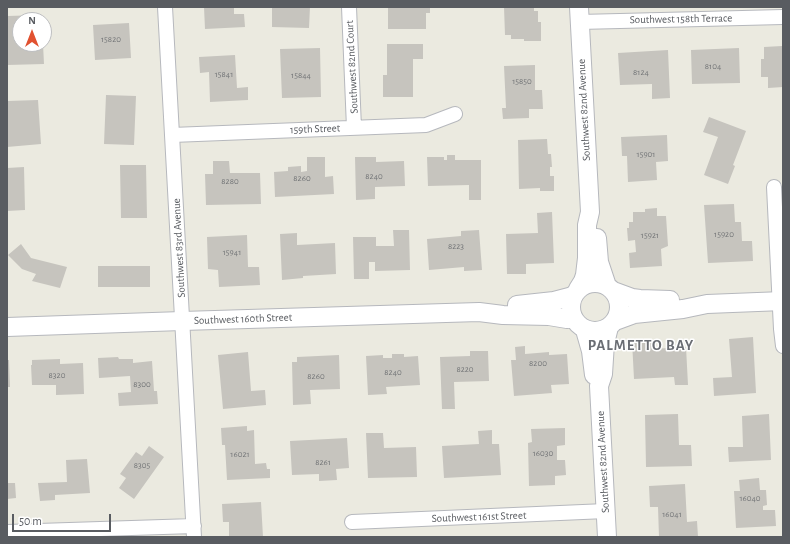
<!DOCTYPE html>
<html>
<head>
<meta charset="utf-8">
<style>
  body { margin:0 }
  #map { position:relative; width:790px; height:544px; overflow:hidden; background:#ebeae0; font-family:"Alegreya Sans",sans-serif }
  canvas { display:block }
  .frame { position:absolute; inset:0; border:8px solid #595c61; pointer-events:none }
  .north { position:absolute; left:12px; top:12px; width:40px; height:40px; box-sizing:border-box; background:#fff; border:1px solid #bdbec0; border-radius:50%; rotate:0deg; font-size:11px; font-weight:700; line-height:16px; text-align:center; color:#595c61 }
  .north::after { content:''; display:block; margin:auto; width:14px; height:18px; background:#e15130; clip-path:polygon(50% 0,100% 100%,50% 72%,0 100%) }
  .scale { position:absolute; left:12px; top:514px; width:99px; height:18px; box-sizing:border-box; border:2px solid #595c61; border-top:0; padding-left:5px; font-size:12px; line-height:14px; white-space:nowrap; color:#595c61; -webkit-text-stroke:3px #fff; paint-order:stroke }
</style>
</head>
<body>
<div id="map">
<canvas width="790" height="544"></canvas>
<div class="frame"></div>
<div class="north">N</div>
<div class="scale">50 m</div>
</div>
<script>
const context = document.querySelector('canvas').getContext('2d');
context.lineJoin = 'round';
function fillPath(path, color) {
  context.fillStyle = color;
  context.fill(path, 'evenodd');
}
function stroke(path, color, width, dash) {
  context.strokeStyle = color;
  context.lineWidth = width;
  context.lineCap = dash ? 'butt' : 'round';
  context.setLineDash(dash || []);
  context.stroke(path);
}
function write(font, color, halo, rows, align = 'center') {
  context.font = font + ' "Alegreya Sans",sans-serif';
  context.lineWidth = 3;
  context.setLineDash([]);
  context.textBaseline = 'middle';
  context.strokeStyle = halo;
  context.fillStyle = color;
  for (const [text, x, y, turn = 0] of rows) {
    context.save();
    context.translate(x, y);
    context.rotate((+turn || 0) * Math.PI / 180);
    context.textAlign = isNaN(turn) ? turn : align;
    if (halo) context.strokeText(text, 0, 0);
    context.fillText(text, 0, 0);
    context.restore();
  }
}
fillPath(new Path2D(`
  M204,7H234V14H244L245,27L205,29Z
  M272,7H310L309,28L272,27Z
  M388,7H430V13H426V29H388Z
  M504,7H534V11H538V22H541V41H524V39H511V35H505Z
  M42,15V20H20V44H43L44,64L7,65V16Z
  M129,23L131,58L95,60L93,25Z
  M387,44H423V59H413V97H383V75H387Z
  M782,46V56H783V87L768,88V77H761V59H764V47Z
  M320,48L321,97L282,98L280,49Z
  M739,48L740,83L692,84L691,50Z
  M668,50L670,98L652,99V84L620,85L618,53Z
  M235,55L237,88L248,87V100L210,102L209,72L200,73L199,57Z
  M535,65V90H542L543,109H529V118L503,119L502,108H506L504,66Z
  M106,95L136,96L134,145L104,144Z
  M38,100L41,144L7,147V101Z
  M709,117L746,131L733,165L735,166L728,184L704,175L718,137L703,132Z
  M667,135L668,161L656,162L657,180L628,182L627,156H622L621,137Z
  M547,139L548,154H551L552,167H550V176H554V191H540V188L519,189L518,140Z
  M447,155H455V160H481V200H469V185L428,186L427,157H444V160H447Z
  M307,157H325V177L333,176L334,194L275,197L274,172L288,171V167L301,166V172L307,171Z
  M355,157H376V162L404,161L405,186L375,187V199L356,200Z
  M213,161H229L230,173H260L261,204L206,205L205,174H213Z
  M120,165H146L147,218H121Z
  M24,167L25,210L7,211V168Z
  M734,204L735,222H741L742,241H752L753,261L708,263L704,205Z
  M657,208V216H666L668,246L661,249L662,266L630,268L629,253L636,252L635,240L628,241L627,228H629V222H633V212H645V209Z
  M552,212L554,263L526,264V274H507L506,234L538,233L537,213Z
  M393,230H409L410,270L375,271V262H369V279H354L353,237H376V246H394Z
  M479,230L482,270L464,271V267L429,270L427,239L461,236V231Z
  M297,233V245L335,243L336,274L303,276V278L282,280L280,234Z
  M247,235L248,267H259L260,285L219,287L218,270L208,269L207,237Z
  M21,244L31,258L67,267L60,288L32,281L36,274L22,269L8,255Z
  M98,266H150V287H98Z
  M753,337L756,393L714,396L713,378L732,377L729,339Z
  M651,340L652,349L686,347L688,385H675L674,377L634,379L632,341Z
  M525,346V354L549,352V355L567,354L569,384L551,385L552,393L514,396L511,360H516L515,347Z
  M470,351H488L489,381L454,382L455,409H442L440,357L470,356Z
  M248,352L251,391L265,390L266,405L223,409L218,355Z
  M392,354H404V357L418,356L420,385L386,387L387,394L368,395L366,356L383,355V358H392Z
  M339,355L340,389L310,390L311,404L293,405L292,362H297V357Z
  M118,357L119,359H133V363L152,361L154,391H157L158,404L119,406L118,393L131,392L130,376L99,378L98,358Z
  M60,359V364L83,363L84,394L56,395V385H32L31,365H32V360Z
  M7,360H9L10,387H7Z
  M678,414L679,445H691L692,466L646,467L645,415Z
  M769,414L771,460L729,462L728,447H743L742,416Z
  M247,426V431L254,430L255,464L266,463L267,469H270V478L227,480L225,445H222L221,428Z
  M565,428V445L557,446V460H565L566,475L555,476V485L529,486L528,443L532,442L531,429Z
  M492,430V444H499L501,475L444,478L442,446L479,444L478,431Z
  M366,433H383L384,448L416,447L417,477L368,478Z
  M347,438L349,468L336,469L337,480L319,481V474L292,475L290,441Z
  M149,446L164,457L134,499L119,488L126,478L120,474L136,452L142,456Z
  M87,459L90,493L55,495V500L40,501L38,483L67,482L66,460Z
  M759,478L760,490H766L767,505L763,506V510H775L776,526L736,528L734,491H740L739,480Z
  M7,483H15L16,498L7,499Z
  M685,484L687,522L697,521L698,537H659L658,507H650L649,486Z
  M261,502L263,537H229V522H223L222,504Z`), '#c6c4be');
const minor = new Path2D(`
  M165,7L194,537
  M349,7L354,128
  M579,22L783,17
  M172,135L426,125L455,114
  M774,187L781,329L783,346
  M352,522L606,511
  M7,532L194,526`);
const tertiary = new Path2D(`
  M597,238L599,262L607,286
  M571 307a24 24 0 1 1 48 0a24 24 0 1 1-48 0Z
  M578,289L583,281L585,275L587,258V225L590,212L579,7
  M613,291L632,298L640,299L670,300
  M517,305L554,301L573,296
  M615,321L634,314L683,309L707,304L783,301
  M7,327L182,321L479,312L503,315L549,316L567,319L573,318
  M585,330L591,351L594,375
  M607,537L599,386L603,374L605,343L609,327`);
stroke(minor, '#b6b8bd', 16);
stroke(tertiary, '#b6b8bd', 20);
stroke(minor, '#fff', 14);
stroke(tertiary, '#fff', 18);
write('9px', '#747678', null, [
  ["15820",111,39],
  ["8104",713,66],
  ["8124",641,72],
  ["15841",224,74],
  ["15844",301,75],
  ["15850",522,81],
  ["15901",646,154],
  ["8240",374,176],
  ["8260",302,178],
  ["8280",230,181],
  ["15920",724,234],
  ["15921",650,235],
  ["8223",456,246],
  ["15941",232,252],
  ["8200",538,363],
  ["8220",465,369],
  ["8240",393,372],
  ["8320",57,375],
  ["8260",316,376],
  ["8300",142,384],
  ["16030",543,453],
  ["16021",240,454],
  ["8261",323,462],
  ["8305",142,465],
  ["16040",750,498],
  ["16041",672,514]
]);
write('11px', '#595c61', '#fff', [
  ["Southwest 158th Terrace",681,19,-1],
  ["Southwest 82nd Court",352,67,-93],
  ["Southwest 82nd Avenue",584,110,-93],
  ["159th Street",315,129,-2],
  ["Southwest 83rd Avenue",179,248,-93],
  ["Southwest 160th Street",243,319,-2],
  ["Southwest 82nd Avenue",603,462,-93],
  ["Southwest 161st Street",479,517,-2]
]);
context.letterSpacing = '1px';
write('bold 15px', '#6a6d73', '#fff', [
  ["PALMETTO BAY",641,345]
]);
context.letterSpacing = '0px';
</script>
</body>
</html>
